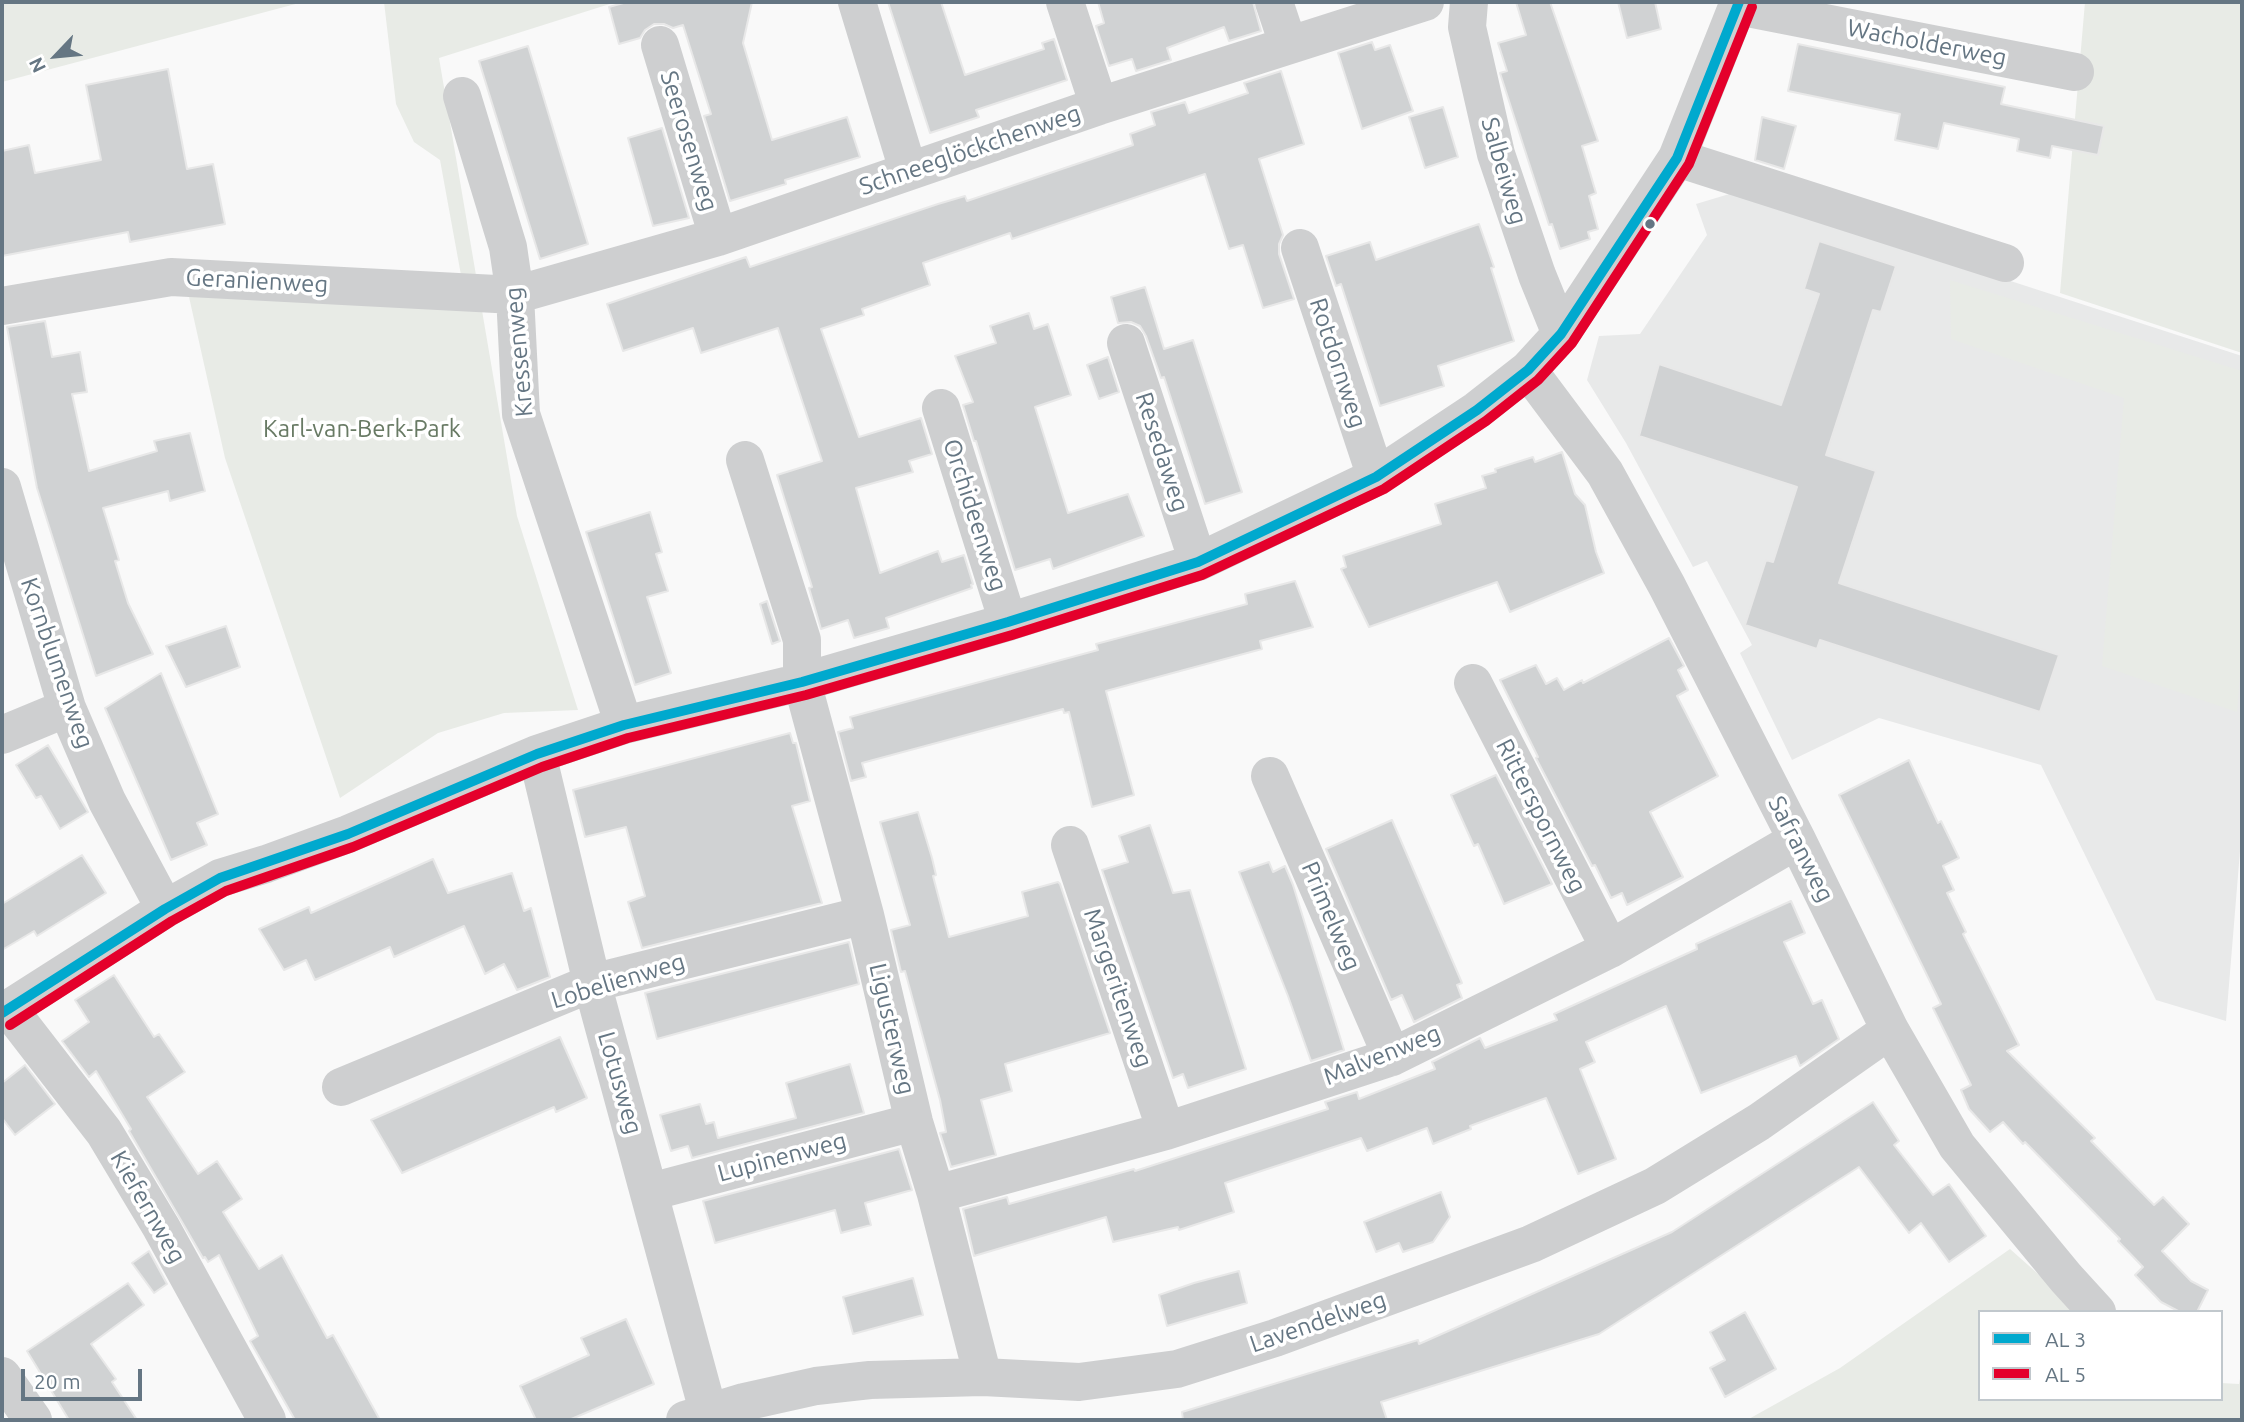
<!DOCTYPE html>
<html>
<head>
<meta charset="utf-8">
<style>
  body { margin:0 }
  #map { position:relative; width:2244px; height:1422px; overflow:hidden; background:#f9f9f9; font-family:Ubuntu,sans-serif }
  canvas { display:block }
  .frame { position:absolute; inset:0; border:4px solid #657683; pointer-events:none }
  .legend { position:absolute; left:1978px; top:1310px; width:245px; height:91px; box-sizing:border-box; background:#fff; border:2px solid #c1c8cd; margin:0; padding:9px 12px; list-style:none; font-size:21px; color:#657683 }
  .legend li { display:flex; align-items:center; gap:14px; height:35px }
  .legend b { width:35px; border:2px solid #c1c8cd }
  .north { position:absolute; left:21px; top:21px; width:70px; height:70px; -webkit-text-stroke:5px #fff; paint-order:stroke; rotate:244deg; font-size:19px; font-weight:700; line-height:28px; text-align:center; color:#657683 }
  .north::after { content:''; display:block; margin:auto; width:24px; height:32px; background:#657683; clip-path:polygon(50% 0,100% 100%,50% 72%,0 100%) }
  .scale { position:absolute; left:21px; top:1369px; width:121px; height:32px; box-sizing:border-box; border:4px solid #657683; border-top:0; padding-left:9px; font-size:21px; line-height:24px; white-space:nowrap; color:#657683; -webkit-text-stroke:5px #fff; paint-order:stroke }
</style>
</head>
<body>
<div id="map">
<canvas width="2244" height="1422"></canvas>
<div class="frame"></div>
<ul class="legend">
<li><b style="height:9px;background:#00a9ce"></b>AL 3</li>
<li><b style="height:9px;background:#e4002b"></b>AL 5</li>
</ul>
<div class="north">N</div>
<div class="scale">20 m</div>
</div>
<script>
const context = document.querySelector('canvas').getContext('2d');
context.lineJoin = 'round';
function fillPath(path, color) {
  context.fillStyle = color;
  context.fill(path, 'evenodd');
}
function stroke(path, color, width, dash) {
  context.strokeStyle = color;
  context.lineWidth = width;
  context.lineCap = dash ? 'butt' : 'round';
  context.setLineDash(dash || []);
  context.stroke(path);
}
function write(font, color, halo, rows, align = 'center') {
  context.font = font + ' Ubuntu,sans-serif';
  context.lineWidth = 7;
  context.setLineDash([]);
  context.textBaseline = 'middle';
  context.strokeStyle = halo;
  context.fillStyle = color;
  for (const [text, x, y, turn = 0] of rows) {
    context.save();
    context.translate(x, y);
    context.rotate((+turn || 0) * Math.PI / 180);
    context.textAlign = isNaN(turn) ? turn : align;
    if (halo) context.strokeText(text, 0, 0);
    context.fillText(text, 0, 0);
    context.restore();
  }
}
fillPath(new Path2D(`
  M1736,192L2242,356V827L2226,1021L2156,1000L2041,765L1879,718L1792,760L1740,653L1752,645L1707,561L1693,567L1626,443L1587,380L1599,336L1640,334L1707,235L1696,204Z`), '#e8e9e9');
fillPath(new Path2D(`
  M2,2H303L2,82Z
  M384,2H616L439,58L517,516L578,710L504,713L438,733L340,798L225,458L185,279L465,297L440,160L414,142L396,104Z
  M2085,2H2242V353L2060,293Z
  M1950,280L2242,371V647L2237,712L2102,666L2124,398L1951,339Z
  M2010,1249L2081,1312H1980V1399H2221V1383L2239,1384L2242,1368V1420H1747L1840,1368Z`), '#e8ebe6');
const building = new Path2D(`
  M627,2H752L743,43L772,140L847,117L860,157L785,180L786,184L730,201L704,116L711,114L683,25L673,28L664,24H654L645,30L640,38L619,44L609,7Z
  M888,2H941L965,75L1044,49L1042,43L1054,39L1067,80L976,110L979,117L930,133Z
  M1098,2H1253L1261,31L1229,41L1224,27L1167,48L1171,60L1136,71L1132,59L1109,66L1096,26L1104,23Z
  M1516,2H1550L1598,141L1582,146L1596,193L1589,196L1598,229L1588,232L1590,239L1560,249L1552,224L1549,225L1500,73L1507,71L1498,43L1526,35Z
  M1618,2H1655L1661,29L1627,38Z
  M1372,42L1375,50L1390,45L1413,111L1362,129L1338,53Z
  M1798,44L2005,87L2001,104L2104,126L2098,155L2052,146L2050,158L2017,151L2019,139L1944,123L1938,149L1895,140L1900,114L1788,91Z
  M528,46L588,244L540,259L479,61Z
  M168,69L187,169L213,164L225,224L130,242L128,232L2,256V151L29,145L35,173L101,160L86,85Z
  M1281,71L1304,144L1259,159L1283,235L1279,244V254L1294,299L1263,308L1243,245L1229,249L1205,174L1012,239L1010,233L923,263L930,285L862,309L864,315L821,329L859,437L921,418L932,454L909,461L913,472L856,488L880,573L938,551L942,562L964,555L973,584L971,585L972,588L886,618L889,628L854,638L848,620L821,629L809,588L812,587L777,475L822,461L778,328L701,353L693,328L623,351L607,304L746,257L750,267L938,204L965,196L967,201L1133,145L1130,134L1155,125L1151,112L1185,102L1189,113L1248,93L1244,83Z
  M1443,107L1458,157L1425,168L1409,117Z
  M1762,117L1796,126L1784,169L1755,160Z
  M662,128L689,218L653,226L628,138Z
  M1479,224L1494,267L1491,268L1514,341L1438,366L1444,386L1380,406L1341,284L1336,286L1326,256L1370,242L1376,260Z
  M1819,241L1896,266L1881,312L1873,310L1826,455L1876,471L1839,583L2059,655L2040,712L1820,640L1817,649L1745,625L1766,560L1773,562L1797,487L1639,436L1659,364L1781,405L1819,294L1804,289Z
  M1145,287L1164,349L1193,340L1242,492L1205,504L1164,377L1161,378L1146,336L1140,326L1131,322L1118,323L1111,297Z
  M1029,313L1034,329L1048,324L1071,395L1035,407L1068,513L1128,494L1144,536L1053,569L1050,559L1015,570L976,441H974L963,405L973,402L955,356L996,343L990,326Z
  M45,321L52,357L80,352L87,392L72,394L89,471L157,451L154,441L190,433L205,491L170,501L168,491L103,508L119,560L115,561L128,603L153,654L96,676L37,488L7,327Z
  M1108,357L1119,392L1099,399L1087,365Z
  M1562,452L1575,494L1585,505L1596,552L1604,573L1510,612L1497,582L1369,627L1341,569L1346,567L1343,556L1441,524L1435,504L1486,488L1482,476L1496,472L1495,469L1533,457L1535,462Z
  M650,512L662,552L656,554L668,591L647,597L671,673L635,685L586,532Z
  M1295,581L1313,627L1260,641L1262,649L1106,691L1134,795L1092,807L1069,712L1064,713L1063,709L862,763L866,777L851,781L838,732L853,728L850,717L1098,650L1096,644L1247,604L1245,594Z
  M767,601L780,641L772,644L760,604Z
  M226,626L240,667L186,687L166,646Z
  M1669,638L1684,666L1678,670L1688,690L1677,696L1718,776L1650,812L1683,877L1627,905L1622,893L1611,898L1595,865L1592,866L1536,758L1538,757L1500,680L1536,665L1546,684L1557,678L1564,690L1582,680L1583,683Z
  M161,673L218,814L197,823L207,845L171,860L105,708Z
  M790,733L793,743H796L810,801L792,806L822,903L642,948L628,902L645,896L626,827L585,837L573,790Z
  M48,745L88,812L60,829L41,796L36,798L16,765Z
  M1909,760L1938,823L1941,821L1959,858L1943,866L1954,890L1947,893L1966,932L1963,934L2019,1045L2007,1051L2095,1138L2091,1141L2154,1205L2163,1197L2189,1224L2162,1251L2191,1281L2208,1290L2197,1312H2180L2161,1302L2135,1275L2143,1267L2118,1241L2120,1239L2025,1142L2023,1144L2003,1122L1990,1132L1969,1109L1961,1090L1971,1085L1933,1008L1941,1004L1839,795Z
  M1496,775L1552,884L1504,904L1478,844L1474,846L1451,795Z
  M918,812L932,858L936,875L933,876L949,937L1028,916L1022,892L1058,882L1060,884L1110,1033L1005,1064L1012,1091L981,1100L996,1155L951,1167L940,1133L946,1132L940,1100L905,971L901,972L891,930L910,925L880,822Z
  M1392,820L1462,983L1457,985L1462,998L1414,1022L1402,995L1391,1000L1326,849Z
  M1150,825L1173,893L1190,890L1246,1069L1188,1088L1183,1074L1173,1078L1102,870L1128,862L1119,836Z
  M82,855L106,893L37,936L34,931L2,950V904Z
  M433,859L448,893L512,873L524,911L531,908L550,977L517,990L504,964L485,974L464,926L394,957L390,947L315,980L306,960L284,970L259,929L309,907L311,913Z
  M1269,862L1273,872L1285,866L1293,885L1344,1050L1311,1061L1288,996L1239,872Z
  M1791,901L1805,933L1784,942L1813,1004L1822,1000L1839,1039L1800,1066L1796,1056L1701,1093L1666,1006L1586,1042L1595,1062L1580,1069L1616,1159L1578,1174L1546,1098L1470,1126L1471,1129L1433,1144L1427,1128L1367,1151L1361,1138L1225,1183L1234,1212L1179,1230L1178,1227L1113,1242L1106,1217L974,1256L963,1209L1007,1197L1009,1204L1134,1169L1135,1171L1328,1109L1325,1102L1357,1092L1359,1099L1435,1069L1432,1062L1480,1038L1485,1048L1557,1020L1554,1014L1697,949L1696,944Z
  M849,942L859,984L657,1039L645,993Z
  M114,975L154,1037L159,1034L185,1072L147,1097L198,1174L217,1161L242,1199L223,1212L259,1269L282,1255L327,1338L333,1335L380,1420H295L250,1341L258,1336L219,1255L208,1262L205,1257L203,1258L129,1131L131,1129L96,1071L89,1077L62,1041L89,1022L75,1000Z
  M560,1037L587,1098L556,1112L554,1107L402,1173L371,1120Z
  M850,1064L864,1113L692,1158L688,1146L671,1151L660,1115L700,1104L706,1124L714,1122L718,1138L796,1118L786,1083Z
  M25,1065L55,1104L15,1135L2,1118V1083Z
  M1873,1102L1899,1141L1894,1145L1933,1195L1949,1184L1986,1236L1949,1262L1921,1223L1909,1233L1859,1167L1599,1334L1381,1402L1387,1420H1183L1182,1412L1418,1340L1419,1344L1672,1232Z
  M899,1149L912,1190L865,1203L871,1225L841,1233L835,1210L715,1243L703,1201Z
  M1441,1192L1450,1217L1433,1242L1403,1252L1399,1243L1376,1252L1364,1222Z
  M149,1251L167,1284L154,1293L132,1263Z
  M1239,1271L1247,1303L1167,1326L1159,1295L1194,1283Z
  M913,1278L923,1315L853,1334L843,1297Z
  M128,1283L144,1305L91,1344L116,1379L112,1382L137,1420H69L27,1351Z
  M1745,1312L1776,1369L1725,1397L1710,1368L1725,1360L1710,1332Z
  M626,1319L654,1384L569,1420H536L520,1386L589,1355L581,1338Z`);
fillPath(building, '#d0d2d3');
stroke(building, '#e8e8e8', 2);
stroke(new Path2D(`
  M857,2L908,170
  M1065,2L1099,106
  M1274,2L1288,44
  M1469,2L1467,27L1496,154L1537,275L1561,334
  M1738,6L2075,72
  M660,45L718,237
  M462,96L508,247L515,295L521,414L624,725
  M1677,158L2005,263
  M1300,248L1376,477
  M2,306L171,277L515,295L718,237L1099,106L1425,2
  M1126,343L1198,562
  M1528,370L1605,473L1667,586L1797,840L1890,1030L1957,1146L2066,1278L2097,1312
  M941,408L1008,622
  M745,460L802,640V682L865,915L914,1122L936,1194L983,1377
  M2,487L67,708L107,801L165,909
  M1473,683L1610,949
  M2,735L67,708
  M537,754L592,983L708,1411
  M1270,776L1392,1057
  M1070,845L1166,1131
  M8,1008L104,1132L161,1227L267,1420
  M2,1013L165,909L220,878L266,864L348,834L537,754L624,725L802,682L1008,622L1198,562L1376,477L1477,410L1528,370L1561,334L1677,158L1739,2
  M341,1087L592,983L865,915
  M650,1192L914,1122
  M936,1194L1166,1131L1392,1057L1610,949L1797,840
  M2,1376L33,1420
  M685,1420L744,1402L816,1386L870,1380L983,1377L1079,1382L1177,1369L1275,1338L1531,1244L1655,1186L1759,1122L1890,1030`), '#cecfd0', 38);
stroke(new Path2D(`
  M2,1013L165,909L220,878L348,834L537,754L624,725L802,682L1008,622L1198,562L1376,477L1477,410L1528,370L1561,334L1677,158L1739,2`), '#00a9ce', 10);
stroke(new Path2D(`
  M10,1025L172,921L226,891L353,847L542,767L628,738L806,695L1012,635L1202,575L1384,489L1486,421L1538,380L1572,343L1689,164L1752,7`), '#e4002b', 10);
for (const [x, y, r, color] of [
  [1650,224,6,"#657683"]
]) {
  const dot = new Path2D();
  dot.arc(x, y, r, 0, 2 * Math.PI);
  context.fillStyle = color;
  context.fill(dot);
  stroke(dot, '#fff', 2.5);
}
write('24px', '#657683', '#fff', [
  ["Wacholderweg",1927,43,11],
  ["Seerosenweg",689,141,73],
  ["Schneeglöckchenweg",970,150,-19],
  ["Salbeiweg",1504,171,74],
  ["Geranienweg",257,281,3],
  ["Kressenweg",519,352,-95],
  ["Rotdornweg",1338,363,72],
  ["Resedaweg",1162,452,72],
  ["Orchideenweg",975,515,72],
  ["Kornblumenweg",57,663,71],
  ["Ritterspornweg",1541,816,63],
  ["Safranweg",1801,849,63],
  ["Primelweg",1331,916,67],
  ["Lobelienweg",618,981,-17],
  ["Margeritenweg",1118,988,71],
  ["Ligusterweg",892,1029,77],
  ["Malvenweg",1382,1055,-22],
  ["Lotusweg",620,1083,74],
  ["Lupinenweg",782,1157,-15],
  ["Kiefernweg",148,1207,60],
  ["Lavendelweg",1318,1322,-19]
]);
write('24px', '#687a64', '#fff', [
  ["Karl-van-Berk-Park",362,429]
]);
</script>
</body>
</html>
